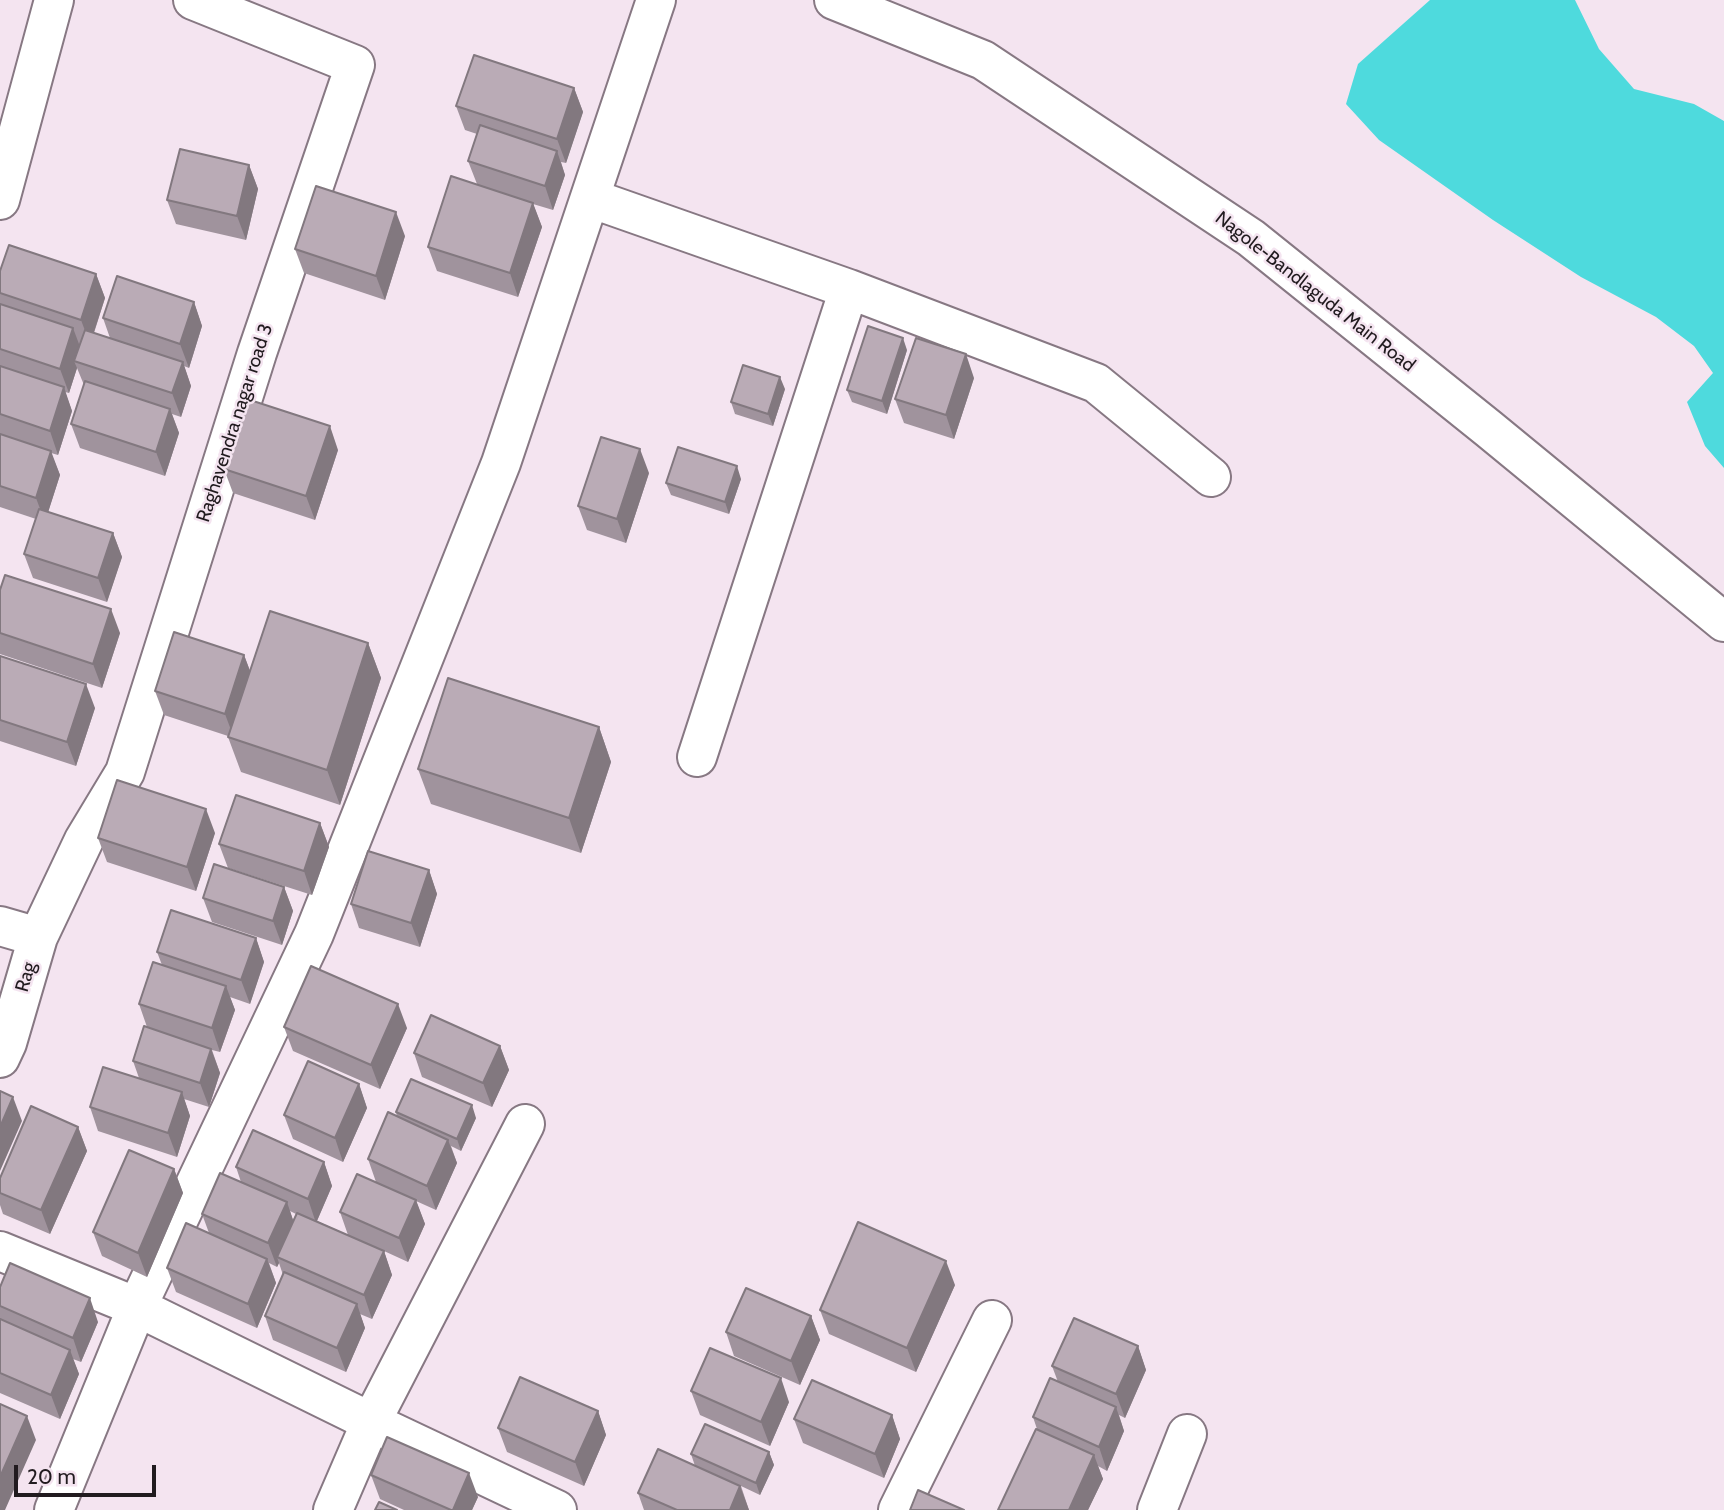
<!DOCTYPE html>
<html>
<head>
<meta charset="utf-8">
<style>
  body { margin:0 }
  #map { position:relative; width:1724px; height:1510px; overflow:hidden; background:#f4e4f0; font-family:Cabin,sans-serif }
  canvas { display:block }
  .scale { position:absolute; left:14px; top:1465px; width:142px; height:32px; box-sizing:border-box; border:4px solid #211b1f; border-top:0; padding-left:9px; font-size:21px; line-height:24px; white-space:nowrap; color:#211b1f; -webkit-text-stroke:5px #f4e4f0; paint-order:stroke }
</style>
</head>
<body>
<div id="map">
<canvas width="1724" height="1510"></canvas>
<div class="scale">20 m</div>
</div>
<script>
const context = document.querySelector('canvas').getContext('2d');
context.lineJoin = 'round';
function fillPath(path, color) {
  context.fillStyle = color;
  context.fill(path, 'evenodd');
}
function stroke(path, color, width, dash) {
  context.strokeStyle = color;
  context.lineWidth = width;
  context.lineCap = dash ? 'butt' : 'round';
  context.setLineDash(dash || []);
  context.stroke(path);
}
function write(font, color, halo, rows, align = 'center') {
  context.font = font + ' Cabin,sans-serif';
  context.lineWidth = 5;
  context.setLineDash([]);
  context.textBaseline = 'middle';
  context.strokeStyle = halo;
  context.fillStyle = color;
  for (const [text, x, y, turn = 0] of rows) {
    context.save();
    context.translate(x, y);
    context.rotate((+turn || 0) * Math.PI / 180);
    context.textAlign = isNaN(turn) ? turn : align;
    if (halo) context.strokeText(text, 0, 0);
    context.fillText(text, 0, 0);
    context.restore();
  }
}
fillPath(new Path2D(`
  M1430,0H1575L1599,49L1634,89L1694,104L1724,121V468L1705,446L1687,402L1713,373L1694,346L1656,317L1581,277L1493,220L1379,140L1346,104L1358,64Z`), '#4edadd');
const street = new Path2D(`
  M590,198L849,289L1096,383L1211,477
  M0,200L54,0
  M697,757L849,289
  M0,926L38,937
  M0,1058L7,1043L38,937L84,840L125,772L257,353L355,65L193,0
  M0,1251L137,1307L371,1422L557,1510
  M54,1510L137,1307L314,934L501,463L656,0
  M333,1510L371,1422L525,1124
  M898,1510L992,1320
  M1157,1510L1187,1434`);
const secondary = new Path2D(`
  M834,0L983,60L1251,238L1489,429L1724,622`);
stroke(street, '#877883', 42);
stroke(secondary, '#877883', 42);
stroke(street, '#fff', 38);
stroke(secondary, '#fff', 38);
fillPath(new Path2D(`
  M574,88L583,112L566,163L561,162L565,175L553,210L533,204L542,227L518,297L437,271L428,247L477,184L468,161L477,134L465,130L456,106Z
  M249,165L258,189L246,240L176,224L167,200Z
  M405,236L385,300L304,273L295,249Z
  M0,271L96,274L105,298L94,333L110,338L103,318L194,302L202,326L189,368L184,366L191,386L181,417L172,414L179,433L165,476L80,448L71,424L84,385L77,368L69,393L65,392L72,411L58,455L51,453L60,475L48,512L113,533L122,557L107,602L33,578L24,554L36,519L0,507Z
  M907,350L887,414L852,402L847,390Z
  M974,378L954,439L904,423L895,399Z
  M785,389L773,426L735,414L731,402Z
  M338,450L315,520L233,493L224,469Z
  M649,473L626,543L587,530L578,506Z
  M741,479L729,514L671,495L666,483Z
  M0,590L120,633L102,688L0,654Z
  M368,643L381,678L340,805L241,772L228,737V736L164,715L155,691L244,655L250,671Z
  M0,656L95,708L76,766L0,741Z
  M599,727L611,762L581,853L431,804L418,769Z
  M320,823L329,847L312,895L228,868L219,844Z
  M215,833L196,891L107,862L98,838Z
  M429,870L437,894L420,947L359,928L351,904Z
  M284,887L293,911L282,945L212,922L203,898Z
  M256,938L264,962L250,1004L230,997L235,1010L220,1052L212,1050L220,1073L209,1107L184,1099L190,1116L177,1157L98,1131L90,1107L139,1078L133,1061L147,1027L139,1004L162,965L157,952Z
  M284,1027L407,1028L380,1089L293,1051Z
  M500,1046L509,1070L492,1107L422,1077L414,1053Z
  M359,1084L367,1108L343,1162L293,1139L284,1115Z
  M396,1112L476,1118L461,1151L451,1146L457,1163L436,1210L416,1201L425,1224L408,1262L384,1251L392,1275L372,1319L360,1314L365,1328L346,1372L273,1340L265,1316L283,1275L279,1263L277,1267L269,1263L276,1283L257,1328L176,1292L167,1268L209,1233L202,1214L241,1182L236,1167L324,1162L332,1186L317,1221L348,1235L340,1212L376,1182L368,1159L397,1117ZM290,1211L296,1214L293,1220Z
  M78,1127L87,1151L50,1234L3,1214L0,1205V1178Z
  M174,1169L183,1193L147,1277L102,1256L93,1232Z
  M955,1285L916,1372L829,1334L820,1310Z
  M0,1287L98,1322L81,1362L73,1359L79,1374L60,1419L0,1393Z
  M811,1316L820,1340L800,1385L734,1356L726,1332Z
  M1138,1346L1146,1370L1125,1418L1119,1415L1124,1431L1107,1471L1098,1466L1103,1479L1088,1510H998L1037,1429L1033,1417L1058,1382L1052,1366Z
  M691,1391L789,1402L770,1446L700,1415Z
  M598,1411L606,1435L584,1486L507,1452L498,1428Z
  M892,1415L900,1439L884,1478L803,1443L794,1419Z
  M769,1452L774,1465L760,1495L741,1486L749,1510H644L638,1493L695,1466L691,1454Z
  M371,1475L478,1497L472,1510H404L380,1499Z`), '#a0939d');
fillPath(new Path2D(`
  M574,88L583,112L566,163L557,139Z
  M557,151L565,175L553,210L545,186Z
  M249,165L258,189L246,240L237,216Z
  M533,203L542,227L518,297L510,273Z
  M396,212L405,236L385,300L376,276Z
  M96,274L105,298L90,344L81,320Z
  M194,302L202,326L189,368L180,344Z
  M73,328L82,352L74,361L77,368L69,393L60,369Z
  M903,338L907,350L887,414L882,401Z
  M966,354L974,378L954,439L946,415Z
  M183,362L191,386L181,417L172,393Z
  M780,377L785,389L773,426L768,414Z
  M64,387L72,411L58,455L50,431Z
  M170,409L179,433L165,476L156,452Z
  M330,426L338,450L315,520L306,496Z
  M640,449L649,473L626,543L617,519Z
  M51,451L60,475L45,522L36,498Z
  M737,466L741,479L729,514L725,502Z
  M113,533L122,557L107,602L98,578Z
  M111,609L120,633L102,688L93,664Z
  M368,643L381,678L340,805L327,770Z
  M244,655L253,679L234,738L225,714Z
  M86,684L95,708L76,766L67,742Z
  M599,727L611,762L581,853L569,818Z
  M206,809L215,833L196,891L187,867Z
  M320,823L329,847L312,895L304,871Z
  M429,870L437,894L420,947L411,923Z
  M284,887L293,911L282,945L273,921Z
  M256,938L264,962L250,1004L241,980Z
  M226,986L235,1010L220,1052L212,1028Z
  M398,1004L407,1028L380,1089L371,1065Z
  M500,1046L509,1070L492,1107L483,1083Z
  M211,1049L220,1073L209,1107L200,1083Z
  M359,1084L367,1108L343,1162L335,1138Z
  M182,1092L190,1116L177,1157L168,1133Z
  M13,1097L22,1121L0,1171V1127Z
  M472,1105L476,1118L461,1151L457,1139Z
  M78,1127L87,1151L50,1234L41,1210Z
  M448,1140L457,1163L436,1210L427,1186Z
  M324,1162L332,1186L316,1223L308,1199Z
  M174,1169L183,1193L147,1277L138,1253Z
  M416,1200L425,1224L408,1262L399,1238Z
  M287,1202L295,1226L277,1257L279,1263L277,1267L268,1243Z
  M384,1251L392,1275L372,1319L364,1295Z
  M267,1259L276,1283L257,1328L248,1304Z
  M946,1261L955,1285L916,1372L907,1348Z
  M90,1298L98,1322L81,1362L73,1338Z
  M357,1304L365,1328L346,1372L337,1348Z
  M811,1316L820,1340L800,1385L791,1361Z
  M1138,1346L1146,1370L1125,1418L1116,1394Z
  M70,1350L79,1374L60,1419L51,1395Z
  M781,1378L789,1402L770,1446L761,1422Z
  M1116,1407L1124,1431L1107,1471L1099,1447Z
  M598,1411L606,1435L584,1486L575,1462Z
  M892,1415L900,1439L884,1478L875,1454Z
  M27,1416L36,1440L5,1510H0V1477Z
  M769,1452L774,1465L760,1495L756,1483Z
  M1094,1455L1103,1479L1088,1510H1069Z
  M469,1473L478,1497L472,1510H453Z
  M740,1486L749,1510H730Z`), '#82787f');
const building = new Path2D(`
  M474,55L574,88L557,139L456,106Z
  M480,125L557,151L545,186L468,161Z
  M180,149L249,165L237,216L167,200Z
  M451,176L533,203L510,273L428,247Z
  M316,186L396,212L376,276L295,249Z
  M9,245L96,274L81,320L0,293V271Z
  M117,276L194,302L180,344L103,318Z
  M0,304L73,328L60,369L0,349Z
  M868,326L903,338L882,401L847,390Z
  M85,330L183,362L172,393L74,361Z
  M916,338L966,354L946,415L895,399Z
  M743,365L780,377L768,414L731,402Z
  M0,366L64,387L50,431L0,414Z
  M85,381L170,409L156,452L71,424Z
  M247,399L330,426L306,496L224,469Z
  M0,434L51,451L36,498L0,486Z
  M601,437L640,449L617,519L578,506Z
  M678,447L737,466L725,502L666,483Z
  M39,509L113,533L98,578L24,554Z
  M5,575L111,609L93,664L0,633V590Z
  M270,611L368,643L327,770L228,737Z
  M174,632L244,655L225,714L155,691Z
  M0,656L86,684L67,742L0,720Z
  M448,678L599,727L569,818L418,769Z
  M117,780L206,809L187,867L98,838Z
  M236,795L320,823L304,871L219,844Z
  M368,851L429,870L411,923L351,904Z
  M214,864L284,887L273,921L203,898Z
  M171,910L256,938L241,980L157,952Z
  M153,962L226,986L212,1028L139,1004Z
  M311,966L398,1004L371,1065L284,1027Z
  M431,1015L500,1046L483,1083L414,1053Z
  M144,1026L211,1049L200,1083L133,1061Z
  M308,1061L359,1084L335,1138L284,1115Z
  M103,1067L182,1092L168,1133L90,1107Z
  M411,1079L472,1105L457,1139L396,1112Z
  M0,1091L13,1097L0,1127Z
  M31,1106L78,1127L41,1210L0,1193V1178Z
  M388,1112L448,1140L427,1186L368,1159Z
  M253,1130L324,1162L308,1199L236,1167Z
  M129,1150L174,1169L138,1253L93,1232Z
  M220,1173L287,1202L268,1243L202,1214Z
  M357,1174L416,1200L399,1238L340,1212Z
  M297,1213L384,1251L364,1295L277,1257Z
  M858,1222L946,1261L907,1348L820,1310Z
  M186,1223L267,1259L248,1304L167,1268Z
  M10,1263L90,1298L73,1338L0,1306V1287Z
  M284,1272L357,1304L337,1348L265,1316Z
  M746,1288L811,1316L791,1361L726,1332Z
  M1074,1318L1138,1346L1116,1394L1052,1366Z
  M0,1319L70,1350L51,1395L0,1373Z
  M710,1348L781,1378L761,1422L691,1391Z
  M520,1377L598,1411L575,1462L498,1428Z
  M1050,1378L1116,1407L1099,1447L1033,1417Z
  M812,1380L892,1415L875,1454L794,1419Z
  M0,1404L27,1416L0,1477Z
  M705,1424L769,1452L756,1483L691,1454Z
  M1036,1429L1094,1455L1069,1510H998Z
  M387,1437L469,1473L453,1510H451L371,1475Z
  M658,1449L740,1486L730,1510H677L638,1493Z
  M918,1490L964,1510H910Z
  M379,1502L397,1510H375Z`);
fillPath(building, '#baabb6');
stroke(building, '#82787f', 2);
write('19px', '#211b1f', '#f4e4f0', [
  ["Nagole-Bandlaguda Main Road",1315,292,38],
  ["Raghavendra nagar road 3",235,423,-72],
  ["Rag",26,977,-74]
]);
</script>
</body>
</html>
